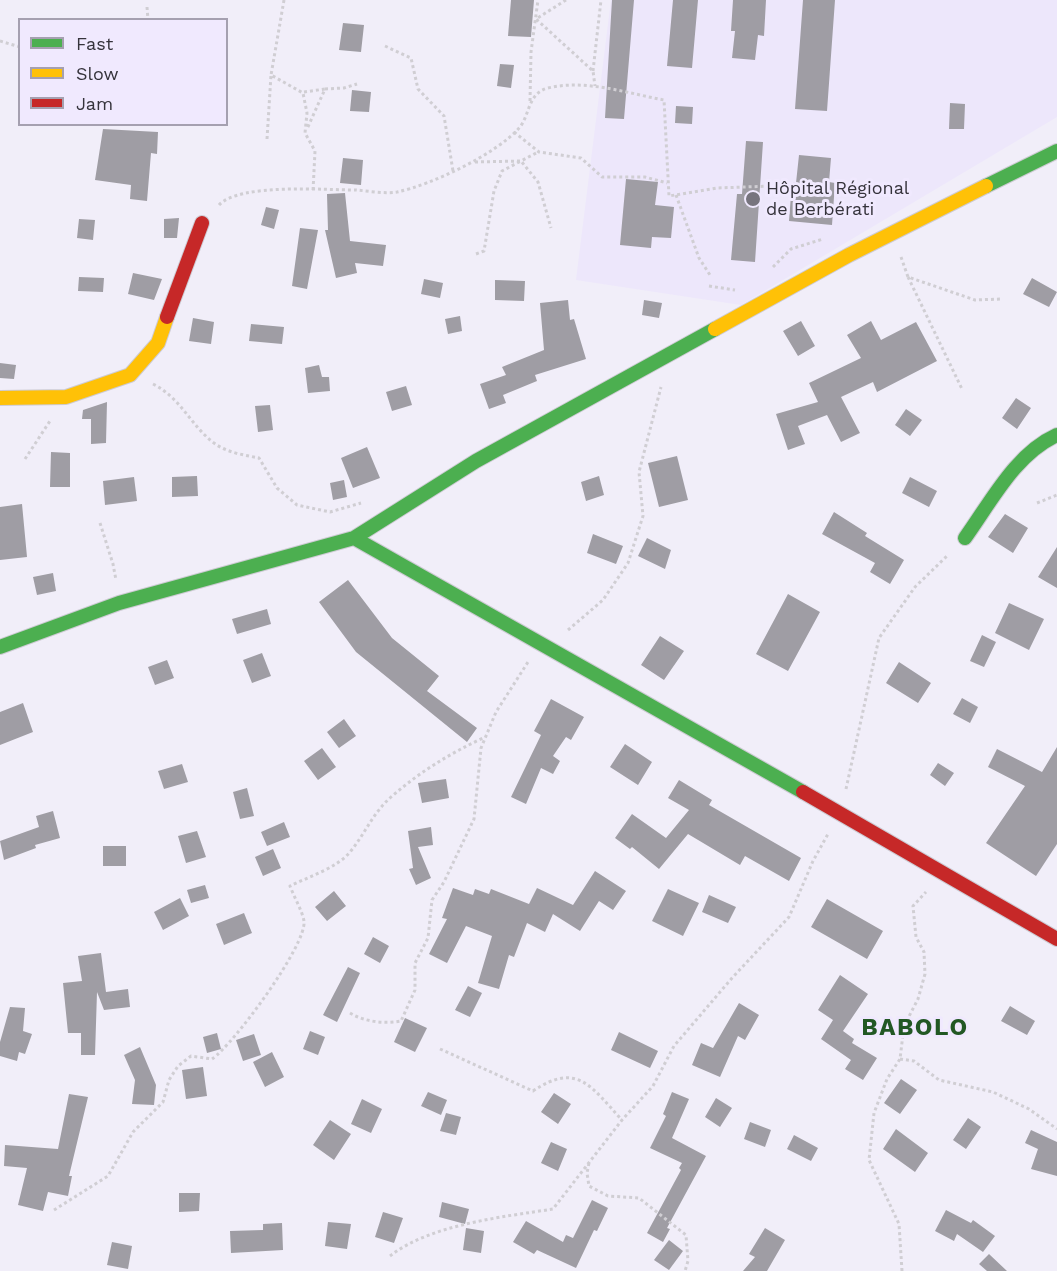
<!DOCTYPE html>
<html>
<head>
<meta charset="utf-8">
<style>
  body { margin:0 }
  #map { position:relative; width:1057px; height:1271px; overflow:hidden; background:#f1eef9; font-family:"Work Sans",sans-serif }
  canvas { display:block }
  .legend { position:absolute; left:18px; top:18px; width:210px; height:108px; box-sizing:border-box; background:#f0e9fe; border:2px solid #a5a0b0; margin:0; padding:8px 10px; list-style:none; font-size:18px; color:#35333b }
  .legend li { display:flex; align-items:center; gap:12px; height:30px }
  .legend b { width:30px; border:2px solid #a5a0b0 }
</style>
</head>
<body>
<div id="map">
<canvas width="1057" height="1271"></canvas>
<ul class="legend">
<li><b style="height:8px;background:#4caf50"></b>Fast</li>
<li><b style="height:8px;background:#ffc107"></b>Slow</li>
<li><b style="height:8px;background:#c62828"></b>Jam</li>
</ul>
</div>
<script>
const context = document.querySelector('canvas').getContext('2d');
context.lineJoin = 'round';
function fillPath(path, color) {
  context.fillStyle = color;
  context.fill(path, 'evenodd');
}
function stroke(path, color, width, dash) {
  context.strokeStyle = color;
  context.lineWidth = width;
  context.lineCap = dash ? 'butt' : 'round';
  context.setLineDash(dash || []);
  context.stroke(path);
}
function write(font, color, halo, rows, align = 'center') {
  context.font = font + ' "Work Sans",sans-serif';
  context.lineWidth = 6;
  context.setLineDash([]);
  context.textBaseline = 'middle';
  context.strokeStyle = halo;
  context.fillStyle = color;
  for (const [text, x, y, turn = 0] of rows) {
    context.save();
    context.translate(x, y);
    context.rotate((+turn || 0) * Math.PI / 180);
    context.textAlign = isNaN(turn) ? turn : align;
    if (halo) context.strokeText(text, 0, 0);
    context.fillText(text, 0, 0);
    context.restore();
  }
}
fillPath(new Path2D(`
  M611,0H1057V117L741,305L576,280Z`), '#ede7fb');
fillPath(new Path2D(`
  M511,0H534L531,37L508,36Z
  M612,0H634L624,119L605,118Z
  M673,0H698L692,68L667,66Z
  M733,0H766L764,36L758,35L755,60L732,58L735,31H731Z
  M803,0H835L827,111L795,109Z
  M343,23L364,25L361,52L339,50Z
  M500,64L514,65L511,88L497,86Z
  M352,90L371,92L369,112L350,111Z
  M950,103L965,104L964,129H949Z
  M676,106L693,107L692,124L675,123Z
  M103,129L158,132L157,154L151,153L147,201L130,199L131,185L95,180Z
  M746,141L763,142L755,262L731,260L737,194H742Z
  M799,155L831,158L829,182L835,183L832,225L789,221L792,182L796,183Z
  M343,158L363,160L361,185L340,183Z
  M626,179L658,182L655,205L674,207L671,238L652,237L651,248L620,245Z
  M345,193L350,241L386,245L383,266L355,263L357,273L336,278L325,230H328L327,194Z
  M266,207L279,210L274,229L261,225Z
  M179,218L177,238H164V219Z
  M79,219L95,220L93,240L77,238Z
  M300,228L318,230L307,289L292,286Z
  M133,273L162,279L154,300L128,294Z
  M79,277L104,278L103,292L78,291Z
  M1032,278L1057,292L1049,307L1023,294Z
  M424,279L443,283L440,298L421,294Z
  M495,280L525,281L524,301L495,300Z
  M568,300L570,320L574,319L586,359L535,375L537,381L503,395L506,403L489,409L480,384L506,375L502,367L544,350L540,303Z
  M644,300L662,303L659,318L642,315Z
  M460,316L462,331L448,334L445,319Z
  M193,318L214,322L211,344L189,341Z
  M801,321L815,346L798,356L783,331Z
  M871,321L881,340L916,322L937,361L877,392L873,382L841,397L860,433L841,442L827,415L798,426L805,444L788,450L776,414L818,402L809,383L861,358L847,335Z
  M251,324L284,327L282,344L249,341Z
  M0,363L16,365L14,379L0,378Z
  M319,365L322,377H329L330,391L308,393L305,368Z
  M406,386L412,405L392,411L386,392Z
  M1016,398L1031,408L1017,429L1002,418Z
  M107,402L106,443L91,444V419H82L83,410Z
  M270,405L273,430L258,432L255,406Z
  M906,409L922,420L910,436L895,425Z
  M367,447L380,478L353,488L341,458Z
  M51,452L70,453V487H50Z
  M677,456L688,500L659,507L648,463Z
  M197,476L198,496L172,497V477Z
  M599,476L604,495L586,501L581,482Z
  M134,477L137,501L105,505L103,481Z
  M910,477L937,491L929,507L902,493Z
  M344,480L347,497L333,500L330,483Z
  M22,504L27,557L0,560V507Z
  M834,512L867,533L865,536L904,560L890,584L870,572L875,563L822,534Z
  M1005,514L1028,528L1013,553L988,537Z
  M593,534L623,546L616,564L587,553Z
  M647,538L671,550L665,569L638,556Z
  M1057,547V588L1038,577Z
  M53,573L56,591L37,595L33,577Z
  M348,580L392,638L439,676L427,691L477,728L467,742L356,652L319,602Z
  M788,594L820,612L788,671L756,654Z
  M1009,603L1044,619L1029,650L995,633Z
  M267,609L271,624L237,634L232,619Z
  M982,635L996,642L984,667L970,661Z
  M660,636L684,651L664,680L641,665Z
  M262,653L271,676L252,683L243,660Z
  M167,660L174,678L155,685L148,667Z
  M899,662L931,683L918,703L886,683Z
  M962,698L978,707L970,723L953,714Z
  M551,699L584,717L571,740L566,737L553,756L560,761L553,774L541,768L526,804L511,797L541,735L534,731Z
  M23,703L33,732L0,745V712Z
  M344,719L356,736L339,748L327,732Z
  M625,744L652,762L638,785L610,767Z
  M1057,747V844L1036,876L986,843L1025,786L988,767L997,749L1042,772Z
  M322,748L336,767L318,780L304,761Z
  M938,763L954,773L945,786L930,775Z
  M182,764L188,782L164,789L158,771Z
  M446,779L449,798L422,803L418,783Z
  M679,780L712,800L709,805L801,858L789,881L745,856L740,865L688,834L659,869L632,847L630,849L615,838L632,814L666,838L689,810L668,798Z
  M247,788L254,816L240,819L233,792Z
  M53,811L60,838L35,845L36,848L4,860L0,841L39,827L36,816Z
  M284,822L290,837L267,846L261,832Z
  M431,827L433,845L418,847L431,878L416,885L409,869L413,868L408,831Z
  M197,831L206,857L186,863L178,836Z
  M103,846H126V866H103Z
  M273,849L281,868L263,876L255,857Z
  M595,871L626,891L613,910L599,901L580,931L553,914L545,932L527,923L514,957L509,955L499,989L478,983L492,936L466,926L447,963L429,954L447,919L442,918L453,888L473,895L475,889L489,894L491,889L529,904L537,888L573,905Z
  M205,885L209,898L191,903L187,890Z
  M668,889L699,903L683,936L652,921Z
  M334,891L346,906L327,921L315,907Z
  M709,895L736,907L728,923L702,912Z
  M180,898L189,916L163,930L154,912Z
  M827,899L883,931L867,959L811,927Z
  M244,913L252,933L224,945L216,924Z
  M373,937L389,946L380,963L364,954Z
  M101,953L106,992L128,989L130,1007L104,1010L97,992L95,1055H81V1033H68L63,983L82,981L78,956Z
  M348,967L360,973L337,1022L323,1015Z
  M840,975L868,994L843,1031L854,1039L852,1043L877,1058L863,1080L845,1069L851,1060L821,1039L833,1020L818,1010Z
  M468,986L482,993L470,1017L455,1010Z
  M739,1003L759,1015L745,1040L738,1036L720,1077L692,1065L701,1043L713,1048Z
  M1010,1006L1035,1021L1027,1035L1001,1021Z
  M10,1007L25,1008L23,1031L32,1034L25,1054L19,1052L17,1061L0,1056V1042Z
  M405,1018L427,1028L415,1052L394,1042Z
  M310,1031L325,1037L318,1055L303,1049Z
  M619,1032L658,1051L650,1068L611,1050Z
  M217,1033L221,1049L207,1053L203,1037Z
  M254,1034L261,1055L243,1061L236,1040Z
  M140,1047L156,1085L154,1105L132,1104L135,1080L124,1055Z
  M272,1052L284,1077L265,1087L253,1062Z
  M203,1067L207,1096L186,1099L182,1070Z
  M901,1079L917,1090L900,1114L884,1103Z
  M428,1092L447,1100L441,1115L421,1106Z
  M672,1092L689,1099L672,1138L706,1156L667,1228L670,1229L663,1242L647,1233L681,1170L679,1168L682,1163L650,1148L666,1116L663,1114Z
  M554,1093L571,1104L558,1124L541,1112Z
  M69,1094L88,1097L69,1176H72L68,1196L48,1192L43,1211L18,1205L27,1168L4,1166L5,1145L58,1149Z
  M716,1098L732,1108L720,1127L705,1117Z
  M362,1099L382,1109L371,1133L351,1124Z
  M446,1113L461,1117L456,1135L440,1131Z
  M968,1118L981,1127L966,1149L953,1140Z
  M330,1120L351,1134L334,1160L313,1145Z
  M750,1122L771,1130L765,1147L744,1139Z
  M896,1129L928,1153L915,1172L883,1149Z
  M1031,1130L1057,1142V1176L1031,1169L1038,1149L1025,1143Z
  M794,1135L818,1148L811,1161L787,1149Z
  M551,1142L567,1149L558,1171L541,1163Z
  M179,1193H200L199,1211L179,1212Z
  M592,1200L608,1208L597,1231L594,1230L576,1268L537,1250L534,1254L513,1242L526,1221L563,1242L566,1235L573,1238Z
  M442,1202L469,1209L465,1224L439,1217Z
  M946,1210L971,1223L973,1220L995,1236L983,1252L957,1234L954,1241L935,1231Z
  M383,1212L403,1218L394,1243L375,1237Z
  M328,1222L351,1224L347,1249L325,1246Z
  M282,1223L283,1250L231,1253L230,1231L263,1230V1224Z
  M466,1228L484,1231L481,1253L463,1250Z
  M765,1228L785,1240L767,1271H743L755,1257L749,1254Z
  M669,1240L683,1251L669,1270L654,1260Z
  M112,1242L132,1246L128,1269L107,1265Z
  M989,1254L1007,1271H987L979,1264Z`), '#9f9da4');
const fast = new Path2D(`
  M986,186L1057,151
  M354,538L803,792
  M965,538C991,502 1015,454 1057,435
  M0,647L119,603L354,538L476,461L715,329`);
const slow = new Path2D(`
  M715,329L849,255L986,186
  M0,398L66,397L130,375L158,343L167,317`);
const jam = new Path2D(`
  M167,317L202,223
  M803,792L1057,939`);
stroke(fast, '#cdcbd3', 16);
stroke(slow, '#cdcbd3', 16);
stroke(jam, '#cdcbd3', 16);
stroke(new Path2D(`
  M284,0L271,75L303,93L307,113L305,133L315,151L313,191
  M566,0L536,19L593,71L595,86
  M147,7L148,20
  M0,41L20,47
  M385,46L411,58L418,89L444,116L453,171
  M593,71L601,0
  M325,89L344,88L357,84
  M304,92L325,89L307,129
  M530,101L531,52L538,0
  M514,132L539,152L581,158L602,177H645L667,183
  M267,139L271,75
  M475,162L521,161L538,152
  M676,195L699,258L710,275
  M219,205C239,183 326,190 356,190C369,191 384,194 397,192C431,185 497,154 520,127C530,114 528,93 548,88C586,79 626,93 664,100L669,196L717,188L772,186
  M476,254L484,251L494,191L502,171L521,161L538,182L551,228
  M901,257L908,277L975,300L1001,299
  M773,267L791,249L823,239
  M908,277L962,389
  M709,286L735,290
  M153,384C181,398 191,426 214,443C227,453 245,455 259,458L277,488L297,505L330,512L361,503
  M25,459L50,421
  M1037,503L1057,495
  M100,523L113,564L116,580
  M568,630L603,600L628,563L643,516L639,472L661,387
  M846,789L879,638L915,587L948,555
  M350,1013C365,1022 384,1024 401,1021L415,990V963L428,938L432,900L444,882L474,819L481,748L496,712L528,662
  M440,1049L533,1091C578,1061 591,1087 622,1120
  M900,1059L914,1061L939,1080L993,1092L1029,1109L1057,1129
  M589,1163L587,1173L589,1186L608,1196L639,1198L686,1235L688,1261L685,1271
  M54,1210L108,1176L133,1132L163,1102L169,1080L178,1066L191,1056L212,1059C233,1045 307,945 304,921C302,910 294,897 290,886C308,877 337,868 350,852C365,834 372,814 391,797C421,771 449,754 485,737
  M390,1256C431,1224 503,1217 553,1209L622,1120L653,1086L674,1046L732,978L789,917L813,861L828,834
  M902,1271L899,1224L869,1160L874,1113L887,1079L900,1059L904,1026L918,999L925,974L924,952L916,937L913,906L926,892`), '#d0ced3', 3, [3, 3]);
stroke(fast, '#4caf50', 14);
stroke(slow, '#ffc107', 14);
stroke(jam, '#c62828', 14);
for (const [x, y, r, color] of [
  [753,199,8,"#77747e"]
]) {
  const dot = new Path2D();
  dot.arc(x, y, r, 0, 2 * Math.PI);
  context.fillStyle = color;
  context.fill(dot);
  stroke(dot, '#f0e9fe', 2);
}
write('18px', '#35333b', '#f0e9fe', [
  ["Hôpital Régional",766,189],
  ["de Berbérati",766,210]
], 'left');
context.letterSpacing = '1.5px';
write('bold 24px', '#225824', '#f0e9fe', [
  ["BABOLO",915,1028]
]);
context.letterSpacing = '0px';
</script>
</body>
</html>
